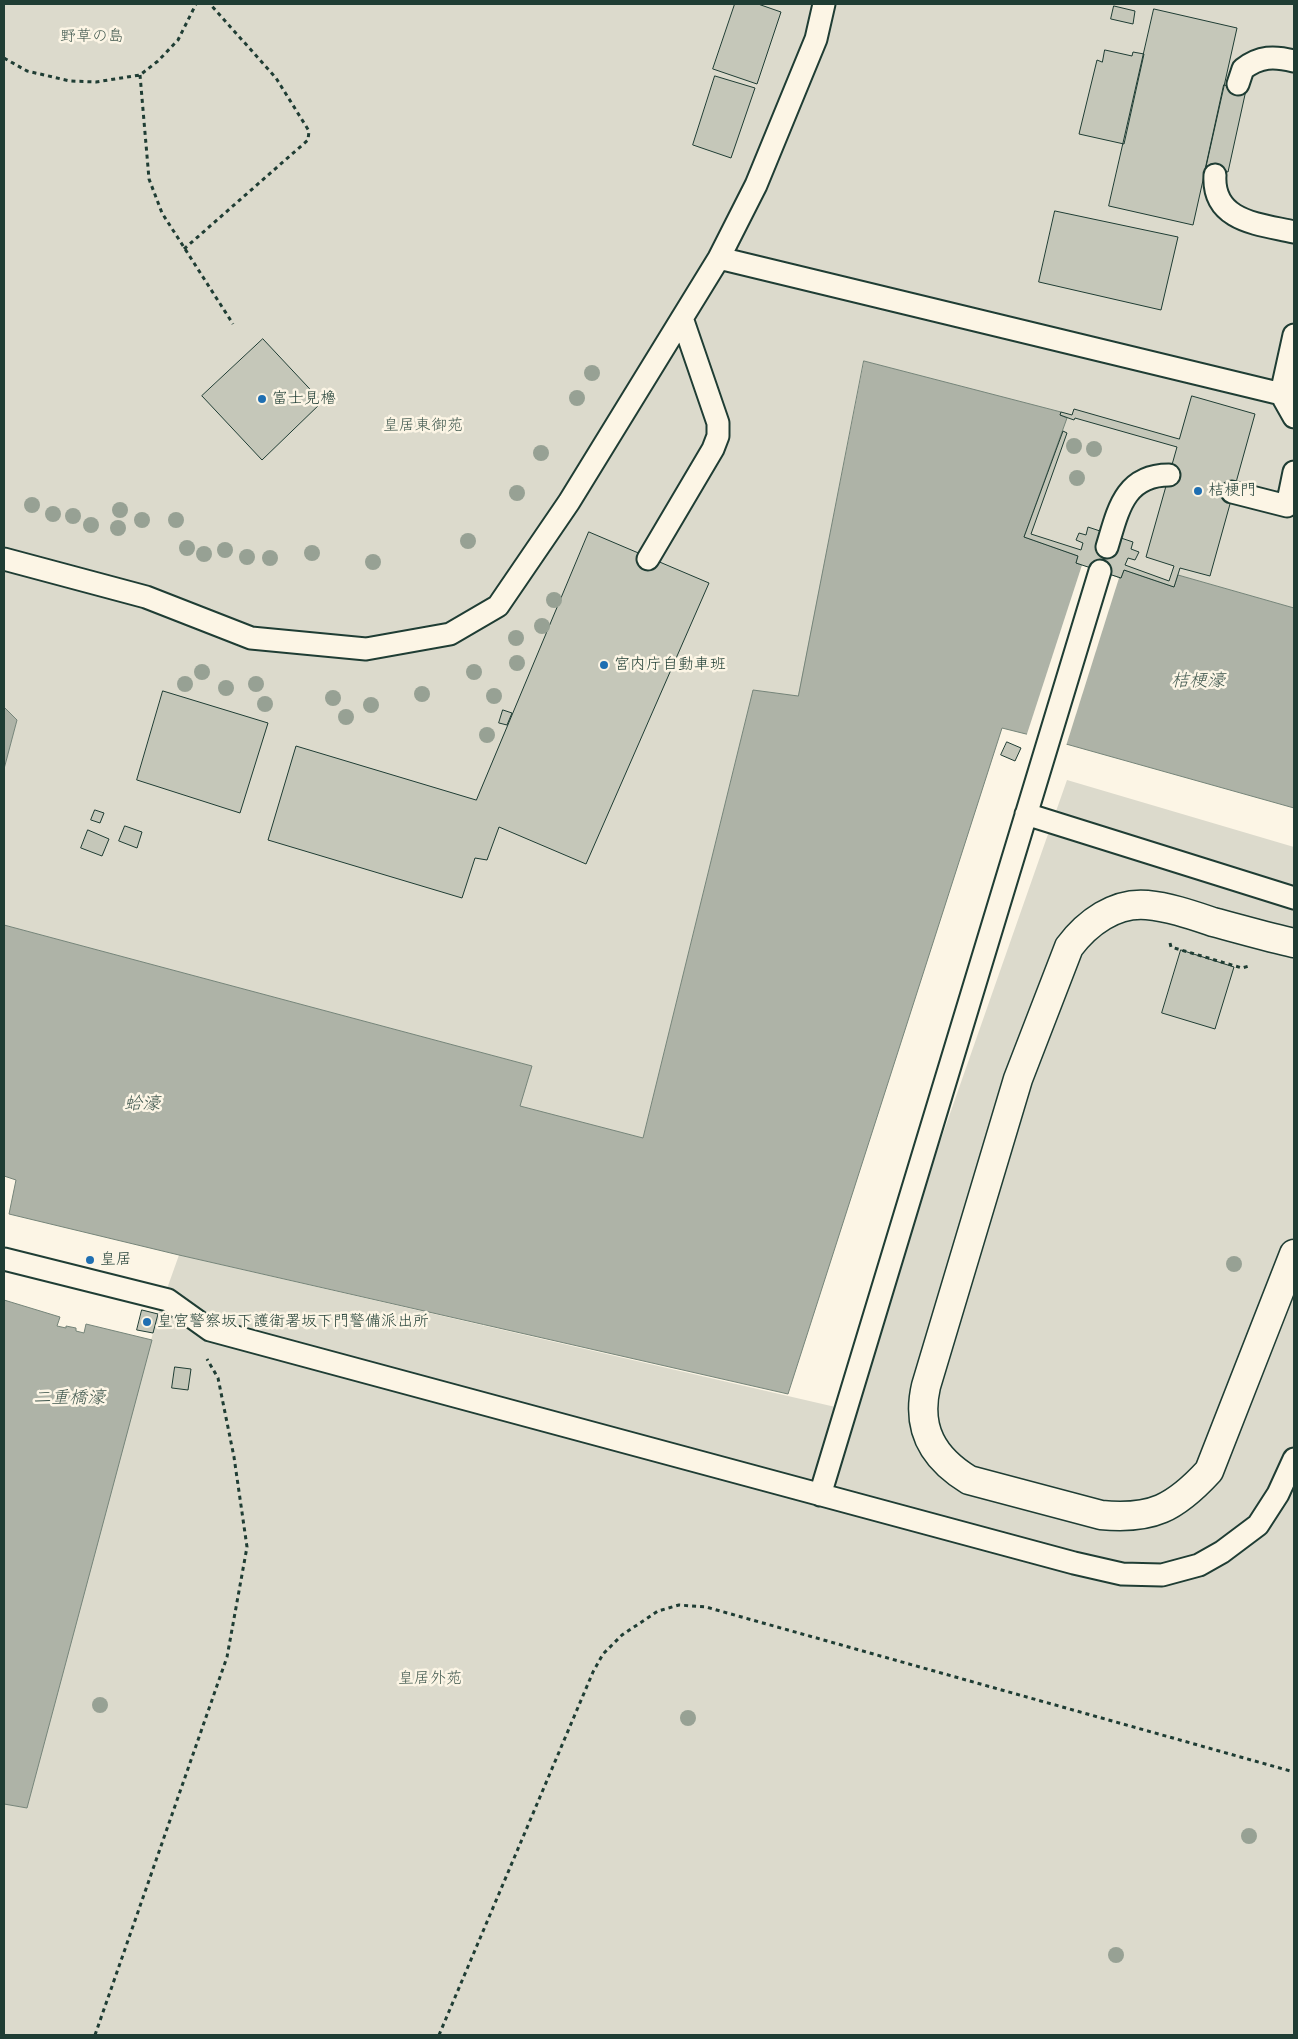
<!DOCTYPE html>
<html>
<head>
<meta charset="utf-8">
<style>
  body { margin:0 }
  #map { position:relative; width:1298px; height:2039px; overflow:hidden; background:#fcf5e5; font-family:"Patrick Hand",sans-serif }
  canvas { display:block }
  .frame { position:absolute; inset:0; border:5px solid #1f3d34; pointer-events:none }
</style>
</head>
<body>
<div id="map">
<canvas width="1298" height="2039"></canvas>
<div class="frame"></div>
</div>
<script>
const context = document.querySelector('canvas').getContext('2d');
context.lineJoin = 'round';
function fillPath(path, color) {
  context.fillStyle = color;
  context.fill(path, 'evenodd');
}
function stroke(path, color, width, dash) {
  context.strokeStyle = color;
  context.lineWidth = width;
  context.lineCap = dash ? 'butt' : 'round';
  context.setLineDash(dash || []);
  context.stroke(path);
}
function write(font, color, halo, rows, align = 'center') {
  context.font = font + ' "Patrick Hand","Klee One",sans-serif';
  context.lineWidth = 5;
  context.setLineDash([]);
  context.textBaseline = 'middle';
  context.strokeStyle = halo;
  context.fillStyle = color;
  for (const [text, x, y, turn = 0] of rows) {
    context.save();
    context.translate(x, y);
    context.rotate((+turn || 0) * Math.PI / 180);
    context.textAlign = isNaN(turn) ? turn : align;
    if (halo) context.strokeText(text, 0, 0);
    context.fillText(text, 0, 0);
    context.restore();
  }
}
fillPath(new Path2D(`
  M4,4H1294V608L1178,575L1174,587L1125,570L1121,578H1119L1076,563L1078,556L1024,537L1067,418L1060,415V412L864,361L798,697L753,690L643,1138L519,1106L532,1066L4,925V769L17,720L4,707Z
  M1067,780L1294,847V2035H4V1804L27,1808L158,1314L179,1255L857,1412L926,1182Z`), '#dcdacc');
const water = new Path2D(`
  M864,361L1061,412L1060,415L1067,418L1024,537L1078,556L1076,563L1119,578H1121L1124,570L1174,587L1178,575L1294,608V808L1066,744L1002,728L788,1394L179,1255L9,1214L16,1180L4,1176V925L532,1066L520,1106L643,1138L753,690L798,696Z
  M4,707L17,720L4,769Z
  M4,1300L60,1317L57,1326L66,1328V1326L76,1328V1331L84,1333L86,1324L152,1340L27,1808L4,1804Z`);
fillPath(water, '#aeb3a7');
stroke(water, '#758479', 1);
fillPath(new Path2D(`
  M1082,565L1119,578L1066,746L1026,737Z`), '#fcf5e5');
const building = new Path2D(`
  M735,4H758L781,12L757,84L713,69Z
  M1114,6L1135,11L1133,24L1111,19Z
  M1154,9L1237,28L1193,225L1109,206Z
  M1105,50L1132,56L1133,52L1144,54L1124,144L1079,134L1097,60L1102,62Z
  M715,76L755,88L731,158L693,145Z
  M1224,85L1246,90L1228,172L1206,167Z
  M1055,211L1178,237L1161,310L1039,282Z
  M263,339L322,402L262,460L202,396Z
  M1192,396L1255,414L1210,576L1180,568L1174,587L1124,570L1121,578L1076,563L1078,556L1024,537L1063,431L1067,433L1031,534L1081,550L1083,543L1076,540L1079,533L1086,535L1088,527L1133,542L1131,549L1139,552L1135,560L1128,558L1125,565L1169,581L1174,566L1146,557L1177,447L1075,418L1074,420L1060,415L1061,412L1072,415L1074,409L1179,439Z
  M589,532L709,583L586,864L499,827L487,860L475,858L462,898L268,840L296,746L476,800Z
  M163,691L268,723L240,813L137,780Z
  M503,710L512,713L507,725L499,723Z
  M1007,742L1021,748L1015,761L1001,755Z
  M95,810L104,813L100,823L91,820Z
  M125,826L142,832L137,848L119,841Z
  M88,830L109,839L102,856L81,848Z
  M1181,950L1234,967L1215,1029L1162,1013Z
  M142,1310L158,1314L153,1333L137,1330Z
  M175,1367L191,1369L188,1390L172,1388Z`);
fillPath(building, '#c5c7b9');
stroke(building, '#1f3d34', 1);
const lane = new Path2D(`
  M1238,84L1243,69C1260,56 1274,56 1294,61
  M1215,175C1212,222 1260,224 1294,232
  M719,258L1294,397
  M1294,335L1281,394L1294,417
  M1232,492L1287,506L1294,472
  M1107,547C1118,511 1124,475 1169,475
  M4,559L146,597L251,638L366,649L450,634L498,606L569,502L719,258L756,185L816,39L824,4
  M648,559L713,449L718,436V423L682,318
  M1026,814L1294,898
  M4,1259L168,1300L210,1330L1074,1563L1122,1574L1162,1575L1199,1565L1222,1552L1258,1525L1278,1494L1294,1459
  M820,1495L1100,571`);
const street = new Path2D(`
  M1294,943C1267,937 1240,929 1213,922C1192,915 1169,907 1147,905C1115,902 1087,923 1069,947L1018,1079L926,1386C916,1429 933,1458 969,1480L1101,1515C1152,1520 1175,1508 1209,1471L1294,1254`);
stroke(lane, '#1f3d34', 25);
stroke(street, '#1f3d34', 31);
stroke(new Path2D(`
  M4,58L27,71L70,81L96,82L140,75L158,61L178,40L196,4
  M140,75L149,179L162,213L233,324
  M184,249L308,140L309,131L276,78L210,4
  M1170,943L1171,947L1242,968L1249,966
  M95,2035L227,1657L247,1547L234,1457L218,1378L207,1359
  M439,2035L593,1672L603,1654L622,1635L658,1611L679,1605L706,1607L1294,1772`), '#1f3d34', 3, [4, 4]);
stroke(lane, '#fcf5e5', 21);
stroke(street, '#fcf5e5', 28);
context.fillStyle = '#97a194';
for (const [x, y] of [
  [592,373],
  [577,398],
  [1074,446],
  [1094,449],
  [541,453],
  [1077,478],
  [517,493],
  [32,505],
  [120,510],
  [53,514],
  [73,516],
  [142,520],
  [176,520],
  [91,525],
  [118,528],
  [468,541],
  [187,548],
  [225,550],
  [312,553],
  [204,554],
  [247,557],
  [270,558],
  [373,562],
  [554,600],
  [542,626],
  [516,638],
  [517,663],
  [202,672],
  [474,672],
  [185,684],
  [256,684],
  [226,688],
  [422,694],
  [494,696],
  [333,698],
  [265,704],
  [371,705],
  [346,717],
  [487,735],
  [1234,1264],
  [100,1705],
  [688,1718],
  [1249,1836],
  [1116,1955]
]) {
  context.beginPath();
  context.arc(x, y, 8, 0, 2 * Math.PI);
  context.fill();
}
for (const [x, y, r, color] of [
  [262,399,5,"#1f6fb2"],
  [1198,491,5,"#1f6fb2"],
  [604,665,5,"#1f6fb2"],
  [90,1260,5,"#1f6fb2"],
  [147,1322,5,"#1f6fb2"]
]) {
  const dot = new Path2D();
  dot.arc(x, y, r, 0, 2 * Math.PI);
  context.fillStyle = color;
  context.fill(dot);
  stroke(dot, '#fcf5e5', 2);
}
write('16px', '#455c52', '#fcf5e5', [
  ["野草の島",92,37],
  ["皇居東御苑",423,426],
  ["皇居外苑",430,1679]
]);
write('16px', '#1f3d34', '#fcf5e5', [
  ["富士見櫓",272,399],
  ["桔梗門",1208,491],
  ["宮内庁自動車班",614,665],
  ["皇居",100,1260],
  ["皇宮警察坂下護衛署坂下門警備派出所",157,1322]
], 'left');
write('italic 18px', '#435a51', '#fcf5e5', [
  ["桔梗濠",1198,681],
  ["蛤濠",142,1104],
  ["二重橋濠",69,1398]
]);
</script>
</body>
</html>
